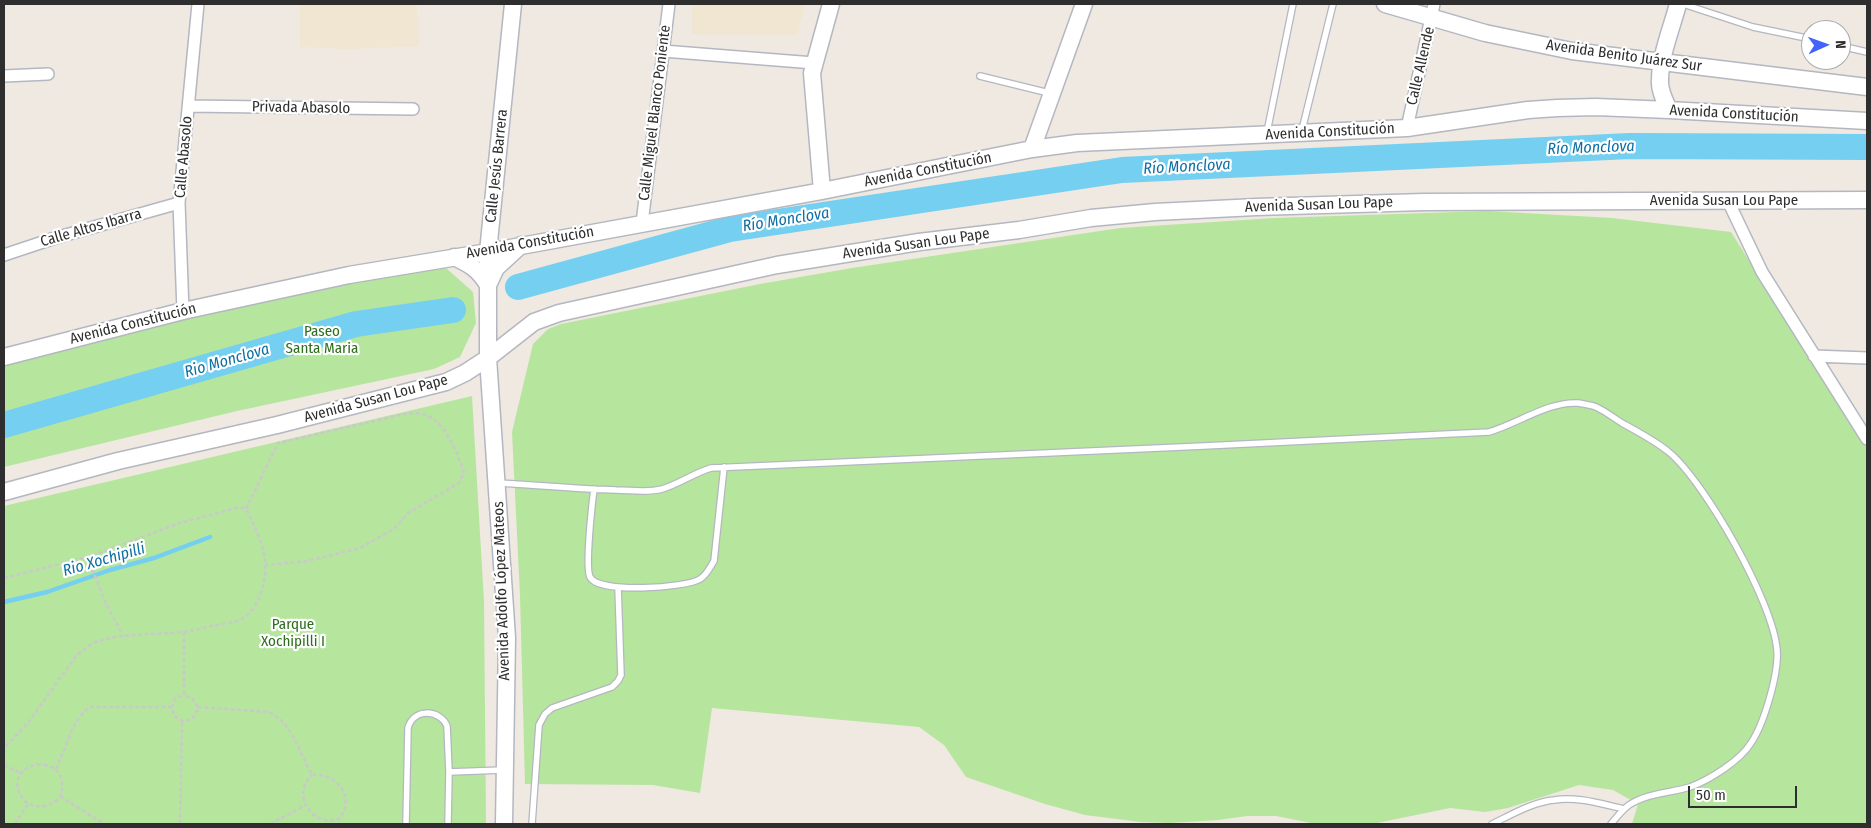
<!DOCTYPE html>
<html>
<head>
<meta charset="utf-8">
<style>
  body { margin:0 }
  #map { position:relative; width:1871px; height:828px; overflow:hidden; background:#efe9e1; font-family:"Fira Sans Condensed",sans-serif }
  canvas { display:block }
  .frame { position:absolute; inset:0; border:5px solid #2e2e2e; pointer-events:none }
  .north { position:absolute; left:1801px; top:20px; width:50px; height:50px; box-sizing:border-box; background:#fff; border:1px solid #ababab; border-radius:50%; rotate:88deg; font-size:14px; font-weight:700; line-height:20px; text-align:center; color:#2e2e2e }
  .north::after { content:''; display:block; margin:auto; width:18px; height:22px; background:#4264fb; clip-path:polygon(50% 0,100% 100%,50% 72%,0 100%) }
  .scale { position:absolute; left:1688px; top:786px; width:109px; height:22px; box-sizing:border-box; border:2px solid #2e2e2e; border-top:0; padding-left:6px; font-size:15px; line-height:18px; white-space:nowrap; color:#2e2e2e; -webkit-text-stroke:4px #fff; paint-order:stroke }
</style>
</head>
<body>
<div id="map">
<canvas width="1871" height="828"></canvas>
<div class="frame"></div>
<div class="north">N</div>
<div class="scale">50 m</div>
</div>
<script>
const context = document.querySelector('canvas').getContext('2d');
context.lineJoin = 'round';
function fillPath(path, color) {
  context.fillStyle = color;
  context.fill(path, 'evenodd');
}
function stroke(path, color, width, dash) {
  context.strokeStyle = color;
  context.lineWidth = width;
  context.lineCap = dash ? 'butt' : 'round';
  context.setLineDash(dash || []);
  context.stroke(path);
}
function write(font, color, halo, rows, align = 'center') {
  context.font = font + ' "Fira Sans Condensed",sans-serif';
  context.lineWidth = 4.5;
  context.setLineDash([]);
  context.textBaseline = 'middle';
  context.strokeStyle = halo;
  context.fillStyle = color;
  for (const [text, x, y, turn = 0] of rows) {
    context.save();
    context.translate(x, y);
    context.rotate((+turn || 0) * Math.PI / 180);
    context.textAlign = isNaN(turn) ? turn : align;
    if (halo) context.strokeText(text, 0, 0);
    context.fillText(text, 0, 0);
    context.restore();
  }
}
fillPath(new Path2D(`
  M300,4H417L419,46L351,49L300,47Z
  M692,4H805L797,35L692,34Z`), '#f0e6d1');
fillPath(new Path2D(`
  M1488,211L1612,218L1731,232L1867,447V824H1632L1638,804L1613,790L1579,785L1508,808L1485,812L1450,808L1372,824H1316L1276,816H1247L1218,820L1169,823L1141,822L1085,815L1045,804L966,777L944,745L919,727L712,708L700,793L653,785L525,784L520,595L512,432L533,344L548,329L561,324L760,284L852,268L1120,228L1275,218Z
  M446,268L473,292L476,323L460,357L434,369L237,411L4,467V365L208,313L336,285Z
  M472,396L484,602L486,824H4V506Z`), '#b6e59e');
stroke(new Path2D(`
  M4,602L47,592L110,570L154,558L210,537`), '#75cff0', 4.5);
stroke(new Path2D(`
  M518,287L730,229L1122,170L1630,146L1867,147
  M4,425L356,324L453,310`), '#75cff0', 26);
const lane = new Path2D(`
  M1683,4L1753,27L1811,39
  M1841,46L1867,52
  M980,76L1049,93
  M1302,130L1333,4
  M1267,132L1293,4
  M498,483C537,485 577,489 616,490C631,490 647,493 662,489C679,484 694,473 711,468L1204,446L1489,432C1517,424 1549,401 1578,403C1583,404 1591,405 1596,407C1605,411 1614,418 1622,423C1638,432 1656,441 1670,453C1706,484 1773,602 1777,650C1779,673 1764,724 1751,743C1740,761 1709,780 1690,787C1670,793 1647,793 1629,805C1622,810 1616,818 1611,824
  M594,489C592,504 585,567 590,577C598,594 686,588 700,579C707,575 710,567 714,561L724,467
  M406,824L408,728C413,708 440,709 447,726L449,772
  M448,824L449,772L503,770
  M532,824L539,725L545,714L552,708L612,687L618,681L621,675L618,587
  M1492,824C1511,815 1533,802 1554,800C1577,796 1601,804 1624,809`);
const street = new Path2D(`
  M663,51L814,63
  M4,76L48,74
  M189,106L413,109
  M1407,128L1434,4
  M1728,201L1762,272L1867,439
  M642,223L669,4
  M4,255L55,238L179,203
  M183,311L179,203L198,4
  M1814,356L1867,358`);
const secondary = new Path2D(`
  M1385,4L1485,33L1572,51L1867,87
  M1669,110C1665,101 1659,90 1660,80C1660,56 1672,27 1678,4
  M1032,149L1084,4
  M822,191L812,73L831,4
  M454,257C471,265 478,269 488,285
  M489,283L496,268L521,245
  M4,357L183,311L349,275L488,252L822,191L1032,149L1077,143L1407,128L1528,110L1557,108L1596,107L1669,110L1867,121
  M4,492L118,461L277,425L446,382L465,373L488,358L534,322L559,313L777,265L919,242L1019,230L1091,218L1155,212L1256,207L1424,202L1867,200
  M504,824L507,638L488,358V252L513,4`);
stroke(lane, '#b4b7c1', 8);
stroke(street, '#b4b7c1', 14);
stroke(secondary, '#b4b7c1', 19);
stroke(new Path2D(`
  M246,509L278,443L409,413C417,413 425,413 432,418C447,427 459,457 464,473L459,483L408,513L394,529L360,548L308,561L266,565
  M88,557L105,602L123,635
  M4,578L88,557L180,523L237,508H243L248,512C262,544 272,561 260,595C257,604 252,611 245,617C235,623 223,624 212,626C202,628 192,631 182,632C154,635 125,633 98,641C90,644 83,650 76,656L28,723L4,748
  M184,632V695L193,699L198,707C196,717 191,720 182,721L174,716L172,707L175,698L184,695
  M198,707L268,712C292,721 300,754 312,775C336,772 357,798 339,819C313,828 290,795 312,775
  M37,764C51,765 63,770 62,787C62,791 61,795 59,798C49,809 29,810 21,796C12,780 21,768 37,764Z
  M4,765L20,773
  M56,769C64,752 74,716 90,707H172
  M60,796L104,824
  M15,824L28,804
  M180,824L182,721
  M270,824L306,805`), '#c9c9c9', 2.5, [4, 2.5]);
stroke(lane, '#fff', 5.5);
stroke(street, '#fff', 11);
stroke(secondary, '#fff', 16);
write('15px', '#2e2e2e', '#fff', [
  ["Avenida Benito Juárez Sur",1624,56,8],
  ["Calle Allende",1421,66,-77],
  ["Privada Abasolo",301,108,1],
  ["Calle Miguel Blanco Poniente",655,113,-83],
  ["Avenida Constitución",1734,114,3],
  ["Avenida Constitución",1330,132,-3],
  ["Calle Abasolo",184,157,-85],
  ["Calle Jesús Barrera",497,166,-84],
  ["Avenida Constitución",928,170,-11],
  ["Avenida Susan Lou Pape",1724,201],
  ["Avenida Susan Lou Pape",1319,205,-2],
  ["Calle Altos Ibarra",91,228,-16],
  ["Avenida Constitución",530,243,-10],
  ["Avenida Susan Lou Pape",916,244,-8],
  ["Avenida Constitución",133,324,-14],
  ["Avenida Susan Lou Pape",376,399,-15],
  ["Avenida Adolfo López Mateos",502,591,-92]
]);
write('15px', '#2c6e1b', '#fff', [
  ["Paseo",322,332],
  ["Santa Maria",322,349],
  ["Parque",293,625],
  ["Xochipilli I",293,642]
]);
write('italic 16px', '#0d6fa3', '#fff', [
  ["Río Monclova",1591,148,-2],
  ["Río Monclova",1187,167,-3],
  ["Río Monclova",786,220,-9],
  ["Rio Monclova",227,361,-16],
  ["Rio Xochipilli",104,560,-16]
]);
</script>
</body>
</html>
